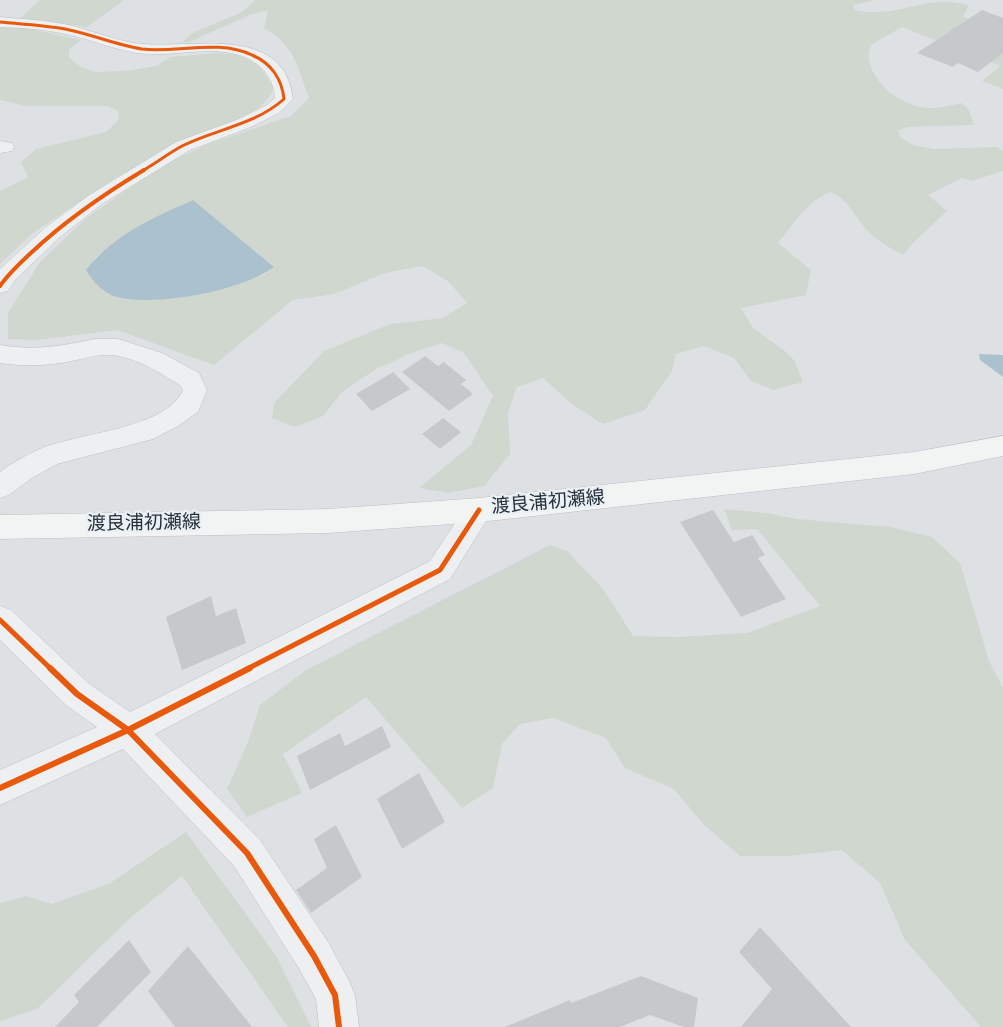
<!DOCTYPE html>
<html>
<head>
<meta charset="utf-8">
<style>
  body { margin:0 }
  canvas { display:block; background:#dee1e4 }
</style>
</head>
<body>
<canvas width="1003" height="1027"></canvas>
<script>
const context = document.querySelector('canvas').getContext('2d');
context.lineJoin = 'round';
function fillPath(path, color) {
  context.fillStyle = color;
  context.fill(path, 'evenodd');
}
function stroke(path, color, width, dash) {
  context.strokeStyle = color;
  context.lineWidth = width;
  context.lineCap = dash ? 'butt' : 'round';
  context.setLineDash(dash || []);
  context.stroke(path);
}
function write(font, color, halo, rows, align = 'center') {
  context.font = font + ' "Sofia Sans Condensed","Noto Sans JP",sans-serif';
  context.lineWidth = 4.5;
  context.setLineDash([]);
  context.textBaseline = 'middle';
  context.strokeStyle = halo;
  context.fillStyle = color;
  for (const [text, x, y, turn = 0] of rows) {
    context.save();
    context.translate(x, y);
    context.rotate((+turn || 0) * Math.PI / 180);
    context.textAlign = isNaN(turn) ? turn : align;
    if (halo) context.strokeText(text, 0, 0);
    context.fillText(text, 0, 0);
    context.restore();
  }
}
fillPath(new Path2D(`
  M40,0H124L87,27L20,18Z
  M255,0H876L853,5L855,10C887,17 908,5 939,2C948,0 960,4 969,5L963,17L1003,32V89L982,81L1001,66L902,27L871,45C870,49 868,55 869,60C874,84 897,102 920,107C934,110 949,106 962,103L969,110L974,125L907,127L898,131L900,137L913,145L934,149L997,147L1003,151V171L972,181L962,178L928,195L947,211L912,244L903,255C890,248 875,240 865,228C854,214 848,200 831,192C808,200 793,225 778,243L811,270L806,295L741,308L753,328L785,351L794,360L803,382L773,390L751,381L734,358L704,346L676,354L672,371L645,410L603,424L573,405L543,378L517,387L508,413L510,454L484,486L448,493L419,488L471,445L493,396L464,353L442,343L414,352L376,369L342,392L323,416L295,427L272,418L274,403L324,351L390,324L443,318L467,303L448,281L422,266L385,273L334,294L293,300L214,365L117,330L36,340L8,339V313L40,262L85,219L165,163L211,143L291,116L309,98C297,67 295,45 264,28L268,11L255,13L189,42H182L193,33L242,12ZM193,200L274,267L264,275L187,297L146,299L117,297L95,258C125,232 157,216 193,200Z
  M0,27L31,29L81,40L69,50V57L78,65L94,72L125,71L156,66L170,57L219,53L238,55L259,65L274,88L268,99L256,110L231,122L202,132L117,177L34,232L0,264V191L28,177L21,162L36,149L106,132L119,119L118,111L108,106H27L0,100Z
  M724,509L766,513L797,519L890,527L932,537L960,563L989,661L1003,688V1027H981L905,940L880,883L842,850L789,856H740L704,825L674,789L625,768L606,738L553,718L520,724L502,744L493,788L462,808L366,697L283,754L302,793L247,817L227,789L248,742L260,705L306,670L550,545L567,551L603,589L633,636L677,637L747,633L820,606L757,529L732,530Z
  M186,832L277,957L311,1027H288L182,876L129,919L37,1009L0,1021V903L26,896L52,904L110,883Z`), '#d0d7cf');
fillPath(new Path2D(`
  M193,200L274,267C242,291 156,307 117,297C103,293 93,282 86,270C113,235 154,217 193,200Z
  M979,354L1003,355V377L980,360Z`), '#acc1ce');
fillPath(new Path2D(`
  M982,10L1003,18V53L978,72L958,63L953,67L917,53Z
  M425,356L438,366L444,362L466,380L461,384L473,394L449,411L402,372Z
  M393,372L410,389L372,411L356,394Z
  M443,418L461,432L440,449L422,434Z
  M713,510L734,542L752,535L765,555L758,558L786,599L741,617L680,522Z
  M211,596L216,616L236,608L246,643L182,670L166,617Z
  M382,726L391,747L310,790L297,756L340,733L345,746Z
  M419,773L445,822L402,849L377,799Z
  M336,825L362,877L311,913L296,890L327,868L314,839Z
  M760,927L851,1027H741L772,989L739,952Z
  M129,940L151,972L97,1027H55L79,1002L74,995Z
  M188,946L252,1027H175L148,991Z
  M641,976L698,998L694,1027H684L650,1015L620,1027H505L570,1000L571,1003Z`), '#c6c9cc');
const minor = new Path2D(`
  M0,17C21,19 43,20 64,24C88,29 111,39 134,43C185,51 284,20 293,99L279,113L251,127L190,150L102,204L60,237L15,280L8,291L0,293V269L46,227L88,196L176,142L239,119L267,105L275,98C274,79 263,65 245,57C214,45 178,56 146,54C118,52 92,39 65,34C43,29 21,28 0,27Z
  M0,141L12,143L14,147L12,151L0,153Z
  M95,339H118L162,353L199,373L207,390L198,412L178,426L153,439L57,464L32,478L9,495L0,498V472C12,463 26,455 40,449C76,433 167,429 183,390L180,385C161,374 141,360 118,356C99,352 80,360 61,363C39,366 22,366 0,363V345C35,351 61,346 95,339Z
  M479,498L489,502L493,510L450,579L155,734L260,840L328,942L349,981L355,995L359,1027H319L316,999L300,970L234,866L123,749L0,805V770L97,727L66,705L0,640V606L11,610L88,683L130,712L430,561L469,502Z`);
const major = new Path2D(`
  M1003,436V456L914,474L479,522L328,533L0,539V515L328,509L479,498L914,452Z`);
stroke(minor, '#bcbfc2', 1);
stroke(major, '#bbbec1', 1);
fillPath(minor, '#edeff0');
fillPath(major, '#f2f4f4');
stroke(new Path2D(`
  M0,22C21,24 43,25 65,29C91,34 116,45 142,49C178,53 218,39 252,55C271,63 282,79 284,99C255,125 216,129 182,146C169,153 156,163 142,171`), '#e8590c', 3);
stroke(new Path2D(`
  M0,286C9,273 20,263 32,252C66,220 104,194 144,170`), '#e8590c', 4);
stroke(new Path2D(`
  M0,620L51,669
  M247,669L440,570L479,510`), '#e8590c', 5);
stroke(new Path2D(`
  M50,668L77,694L128,730L247,853L314,956L335,995L339,1027
  M0,788L128,730L250,668`), '#e8590c', 6);
write('19px', '#26303b', '#ebf0f4', [
  ["渡良浦初瀬線",548,503,-5],
  ["渡良浦初瀬線",144,524,-1]
]);
</script>
</body>
</html>
